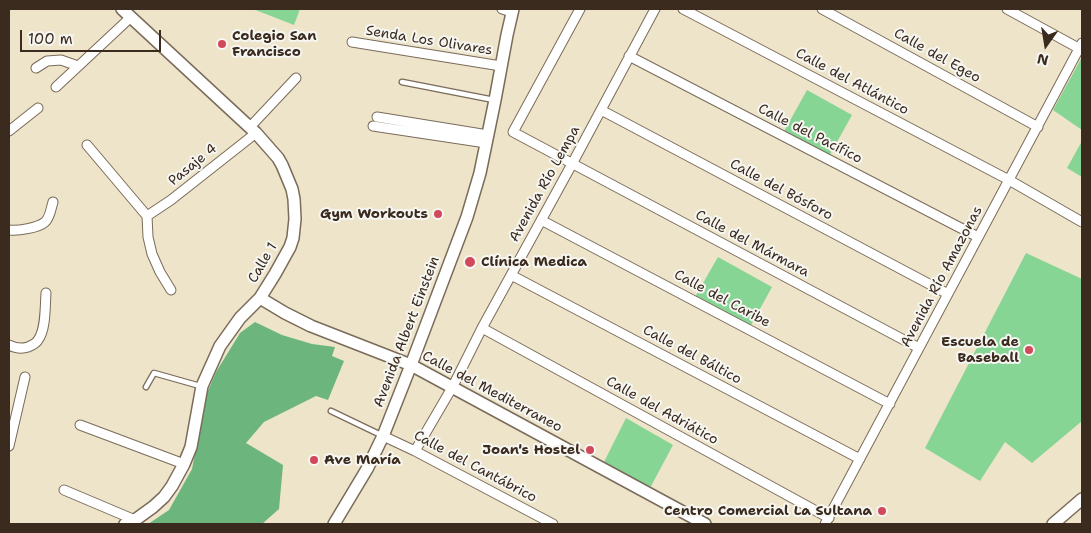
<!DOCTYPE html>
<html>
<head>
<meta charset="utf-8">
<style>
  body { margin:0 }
  #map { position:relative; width:1091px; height:533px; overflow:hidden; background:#eee4c9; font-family:"Shantell Sans",sans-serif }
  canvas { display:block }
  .frame { position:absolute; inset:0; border:10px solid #3b2a1e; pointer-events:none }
  .north { position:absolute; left:1021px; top:20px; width:50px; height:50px; -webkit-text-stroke:4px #f6f6f2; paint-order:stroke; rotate:193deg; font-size:14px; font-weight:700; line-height:20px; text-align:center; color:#3b2a1e }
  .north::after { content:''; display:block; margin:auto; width:18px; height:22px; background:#3b2a1e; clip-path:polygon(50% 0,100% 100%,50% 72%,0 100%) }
  .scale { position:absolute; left:20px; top:30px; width:141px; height:22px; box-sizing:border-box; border:2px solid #3b2a1e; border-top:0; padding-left:6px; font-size:15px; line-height:18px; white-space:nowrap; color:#3b2a1e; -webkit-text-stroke:4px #f6f6f2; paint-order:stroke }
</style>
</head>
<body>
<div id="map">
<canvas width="1091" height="533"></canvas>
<div class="frame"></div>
<div class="north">N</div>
<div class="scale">100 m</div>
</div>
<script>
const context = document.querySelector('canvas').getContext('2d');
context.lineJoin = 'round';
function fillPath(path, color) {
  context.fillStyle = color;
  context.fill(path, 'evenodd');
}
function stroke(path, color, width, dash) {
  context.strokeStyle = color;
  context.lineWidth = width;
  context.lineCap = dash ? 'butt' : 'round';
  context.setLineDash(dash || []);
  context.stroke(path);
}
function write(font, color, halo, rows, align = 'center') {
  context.font = font + ' "Shantell Sans",sans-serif';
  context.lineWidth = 4;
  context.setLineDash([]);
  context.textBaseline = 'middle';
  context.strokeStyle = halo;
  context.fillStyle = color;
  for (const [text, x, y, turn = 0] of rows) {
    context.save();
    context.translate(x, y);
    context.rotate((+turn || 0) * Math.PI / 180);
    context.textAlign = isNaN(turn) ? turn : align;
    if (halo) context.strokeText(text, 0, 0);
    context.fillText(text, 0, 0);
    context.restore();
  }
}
fillPath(new Path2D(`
  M253,9H300L294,25Z
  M1082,57V130L1053,110Z
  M807,90L852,115L827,160L782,135Z
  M1082,141V177L1067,168Z
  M1026,253L1082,279V421L1032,463L1005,442L980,481L925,448Z
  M718,257L772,287L750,327L695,297Z
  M626,418L673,445L649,490L602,466Z`), '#86d594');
fillPath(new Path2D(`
  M255,322L282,335L312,344L335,347L332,356L344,361L328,400L316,396L264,422L246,443L283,465L279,509L262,524H148L169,510L192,469L207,393L216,372L240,333Z`), '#6cb67e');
const service = new Path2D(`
  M402,82L494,100
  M146,387L154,373L200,386
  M331,411L381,435`);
const minor = new Path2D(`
  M502,9L512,12
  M580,9L513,132L919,348
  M683,9L1009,180L1082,222
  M822,9L1038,127
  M1007,9L1082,50
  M352,42L501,66
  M629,56L978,237
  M36,68L47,61L61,60L78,66
  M56,87L131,17
  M601,110L948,294
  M377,117L488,135
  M373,126L486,143
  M250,127L296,78
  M9,131L38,108
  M87,145L147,216L148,237L152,254L160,272L171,290
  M147,216L171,200L256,133
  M541,220L890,404
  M9,230C18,231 38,228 45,222C50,218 51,208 53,202
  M511,275L860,459
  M482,328L829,518
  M9,345C15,348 22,349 28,347C32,345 36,344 38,340C46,330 45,306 46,293
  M80,425L184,464
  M383,436L415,451L553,524
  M9,446L25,377
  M415,451L453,386L482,328L572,164L655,9
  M64,490L135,520
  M825,524L1082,43`);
const tertiary = new Path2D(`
  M122,9L256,133L278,158L282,165L292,189L294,199L295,219L293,238L290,247L275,274L260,298L240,318L220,346L202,386L191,447L184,464L172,486L164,497L153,507L135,520L125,524
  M260,298L285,313L311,326L411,365L705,524
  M334,524L367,469L383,436L411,365L467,217L480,173L495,100L507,35L513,9
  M1053,524L1082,499`);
stroke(service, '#7a6b5a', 7);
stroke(minor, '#7a6b5a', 11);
stroke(tertiary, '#7a6b5a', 14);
stroke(service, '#fff', 4.5);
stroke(minor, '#fff', 9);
stroke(tertiary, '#fff', 11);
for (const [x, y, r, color] of [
  [222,44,5,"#d1495b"],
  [438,214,5,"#d1495b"],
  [470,262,6,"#d1495b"],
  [1029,350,5,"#d1495b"],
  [590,450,5,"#d1495b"],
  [314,460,5,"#d1495b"],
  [882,511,5,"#d1495b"]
]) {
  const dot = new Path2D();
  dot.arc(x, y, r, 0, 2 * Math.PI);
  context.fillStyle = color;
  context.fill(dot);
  stroke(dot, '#f6f6f2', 2);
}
write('bold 14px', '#3b2a1e', '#f6f6f2', [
  ["Colegio San",232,36,"left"],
  ["Francisco",232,52,"left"],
  ["Gym Workouts",428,214],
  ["Clínica Medica",481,262,"left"],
  ["Escuela de",1019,342],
  ["Baseball",1019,358],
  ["Joan's Hostel",580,450],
  ["Ave María",324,460,"left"],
  ["Centro Comercial La Sultana",872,511]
], 'right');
write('14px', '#3b2a1e', '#f6f6f2', [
  ["Senda Los Olivares",429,41,9],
  ["Calle del Egeo",937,56,29],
  ["Calle del Atlántico",852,82,28],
  ["Calle del Pacífico",810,134,27],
  ["Pasaje 4",193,165,-39],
  ["Avenida Río Lempa",545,184,-61],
  ["Calle del Bósforo",781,190,28],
  ["Calle del Mármara",752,244,28],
  ["Calle 1",263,263,-60],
  ["Avenida Río Amazonas",942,277,-62],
  ["Calle del Caribe",722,299,28],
  ["Avenida Albert Einstein",407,332,-69],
  ["Calle del Báltico",692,355,28],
  ["Calle del Mediterraneo",492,392,28],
  ["Calle del Adriático",662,411,29],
  ["Calle del Cantábrico",475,467,28]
]);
</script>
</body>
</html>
